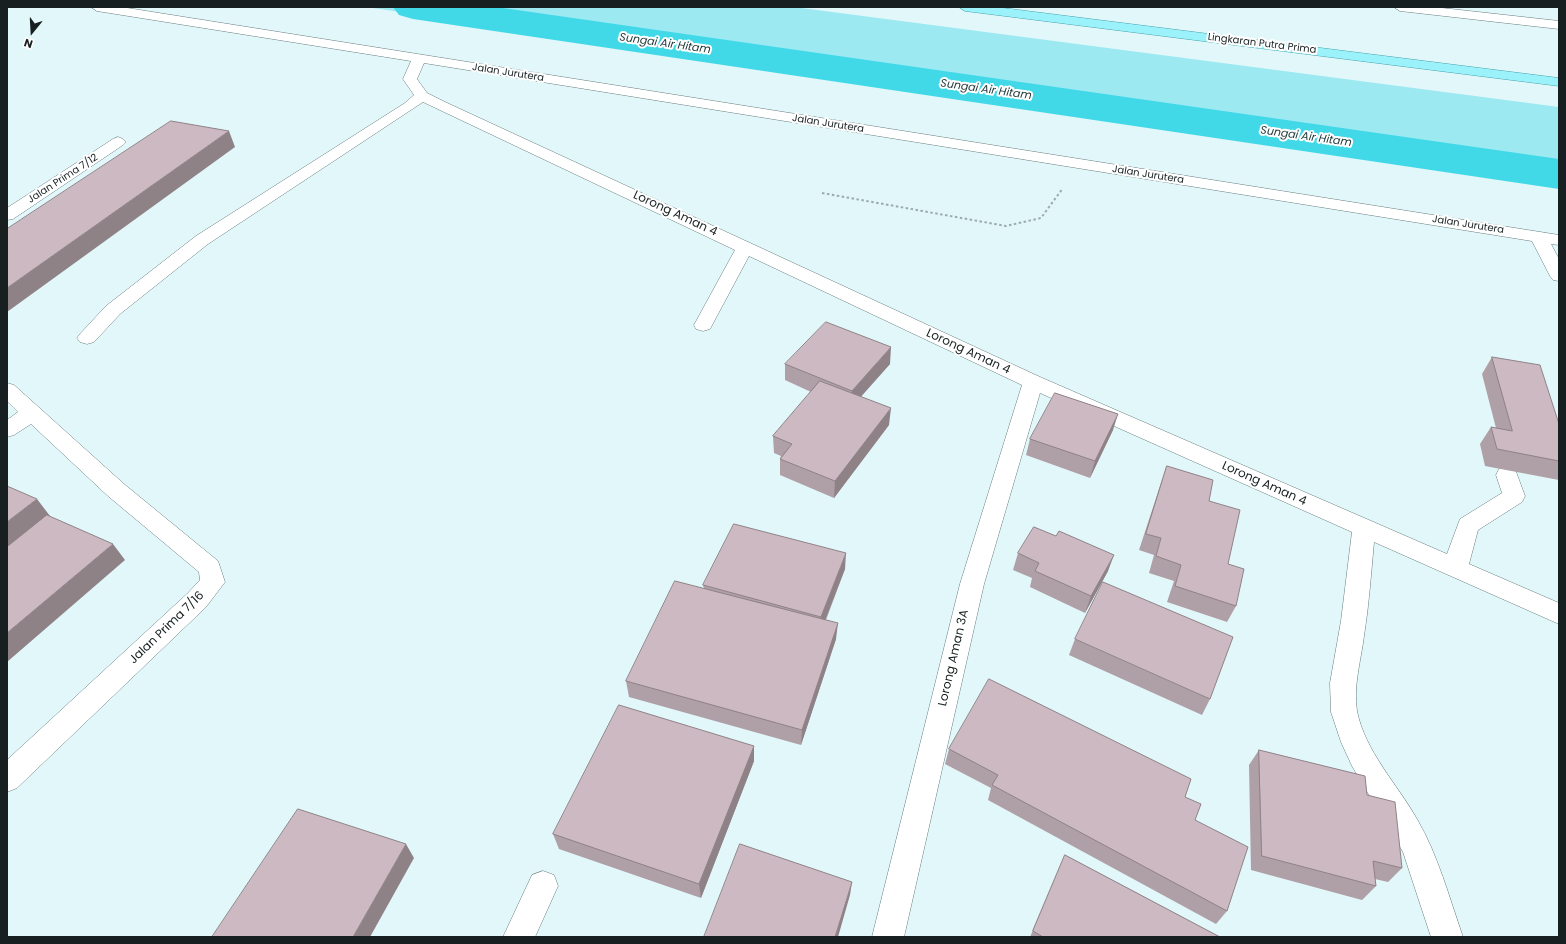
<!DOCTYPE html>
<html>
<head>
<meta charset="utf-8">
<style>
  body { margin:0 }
  #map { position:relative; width:1566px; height:944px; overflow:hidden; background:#e1f7fa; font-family:Poppins,sans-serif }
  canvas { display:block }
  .frame { position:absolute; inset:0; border:8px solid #171f20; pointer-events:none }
  .north { position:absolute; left:12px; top:12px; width:40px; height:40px; -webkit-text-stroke:3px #fff; paint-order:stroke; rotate:198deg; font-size:11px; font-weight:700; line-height:16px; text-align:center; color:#171f20 }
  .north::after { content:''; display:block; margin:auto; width:14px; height:18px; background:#171f20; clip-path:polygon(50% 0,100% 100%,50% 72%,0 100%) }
</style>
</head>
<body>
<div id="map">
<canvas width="1566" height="944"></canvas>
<div class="frame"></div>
<div class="north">N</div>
</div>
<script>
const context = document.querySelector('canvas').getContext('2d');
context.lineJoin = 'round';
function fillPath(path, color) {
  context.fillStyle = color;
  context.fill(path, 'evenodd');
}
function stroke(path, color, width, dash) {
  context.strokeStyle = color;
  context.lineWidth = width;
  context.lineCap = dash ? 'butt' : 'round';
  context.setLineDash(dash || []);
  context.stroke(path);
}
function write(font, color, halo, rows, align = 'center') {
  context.font = font + ' Poppins,sans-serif';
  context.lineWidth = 4;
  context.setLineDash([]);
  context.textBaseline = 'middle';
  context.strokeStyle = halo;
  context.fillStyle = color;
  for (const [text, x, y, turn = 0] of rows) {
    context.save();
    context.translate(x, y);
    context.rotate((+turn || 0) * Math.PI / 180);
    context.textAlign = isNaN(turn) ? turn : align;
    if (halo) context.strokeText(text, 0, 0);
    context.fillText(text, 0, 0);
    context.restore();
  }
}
fillPath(new Path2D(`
  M366,7H794L1559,107V181Z`), '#9ce9f2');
fillPath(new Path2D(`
  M393,7H496L1559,159V189L413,19L399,15Z`), '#41d9e8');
const minor = new Path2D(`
  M91,7H121L1559,235V245L1551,244L1559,259V281L1553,280L1550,276L1532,241L424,63L417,79L427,93L445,102L1040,377L1447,554L1460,519L1502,493L1496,475L1499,469L1507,467L1515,469L1525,496L1522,502L1478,530L1469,564L1559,603V624L1374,542C1371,574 1369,605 1364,636C1361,660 1353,686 1357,711C1365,751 1397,784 1417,819C1438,855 1449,897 1463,937H1431L1403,852L1352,766L1341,742L1331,712L1330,683L1341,621L1352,532L1040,393L984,584L904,937H872L960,584L1022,385L749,256L710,329L703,331L696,329L694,325L735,250L423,102L208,244L120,314L94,342L87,344L80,342L77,338L80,334L106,306L196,236L405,103L414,95L403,79L411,61L97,11Z
  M1394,7H1433L1559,21V29L1400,11Z
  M118,137L123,139L126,142L123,145L13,219L7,220V208L113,139Z
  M7,383L14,385L124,484L218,561L225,582L206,607L17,788L7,792V760L188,593L200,580L199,572L108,496L31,424L14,435L7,437V420L18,412L7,401Z
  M543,871L554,875L558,886L535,937H503L532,875Z`);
const major = new Path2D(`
  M959,7H995L1559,78V86L965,11Z`);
stroke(minor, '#697d7f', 1);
stroke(major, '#43a2ac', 1);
stroke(new Path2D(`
  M822,193L1006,226L1041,218L1063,188`), '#9aabad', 2, [2.5, 2.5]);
fillPath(minor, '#fff');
fillPath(major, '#9cf2fb');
fillPath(new Path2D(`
  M1492,357L1559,424V480L1485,466L1480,444L1491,427L1496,428L1482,374Z
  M785,364H890L861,396L889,425L834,498L780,475V459L781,456L774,453L773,436L811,392L785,380Z
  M1113,430L1090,478L1026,455L1030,439Z
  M1167,466L1209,501L1228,564L1236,606L1227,622L1167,602L1174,581L1149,573L1154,555L1139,550L1161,483Z
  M1018,553L1108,571L1085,613L1030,587L1032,578L1013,570Z
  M845,569L826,620L836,639L801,745L629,697L626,681L704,589L703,585Z
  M1075,639L1210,699L1202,715L1069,655Z
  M754,746V761L701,898L559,849L553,834Z
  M949,749L1185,797L1195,820L1227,911L1216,924L988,800L991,788L945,764Z
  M1259,750L1367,795L1402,868L1388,882L1375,879L1376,886L1362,900L1251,870L1249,765Z
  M1065,855L1220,937H1030Z`), '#af9fa6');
fillPath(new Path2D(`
  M229,131L235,147L7,312V288Z
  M891,347L890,364L851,408L852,391Z
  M891,408L889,425L834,498L835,481Z
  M1118,414L1113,430L1090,478L1095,461Z
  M37,499L50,516L7,549V522Z
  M113,544L125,560L7,662V633Z
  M846,553L845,569L820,633L821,617Z
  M1114,555L1108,571L1085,613L1091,596Z
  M838,623L836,639L801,745L802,730Z
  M754,746V761L701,898L699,884Z
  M406,844L414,858L370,937H353Z
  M852,882L850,895L838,937H835Z`), '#8f8287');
const building = new Path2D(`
  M171,121L229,131L7,288V229Z
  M826,322L891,347L852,391L785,364Z
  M1492,357L1540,365L1559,424V461L1497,449L1491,427L1512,431Z
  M820,381L891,408L835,481L780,459L792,444L773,436Z
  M1055,393L1118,414L1095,461L1030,439Z
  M1167,466L1213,480L1209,501L1240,510L1228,564L1244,569L1236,606L1175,586L1181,565L1156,556L1161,538L1146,534Z
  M7,486L37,499L7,522Z
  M47,515L113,544L7,633V547Z
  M734,524L846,553L821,617L703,585Z
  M1034,527L1056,536L1059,531L1114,555L1091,596L1035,571L1039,563L1018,553Z
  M675,581L838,623L802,730L626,681Z
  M1103,582L1233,637L1210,699L1075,639Z
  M989,679L1191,779L1185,797L1201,804L1195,820L1248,847L1227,911L992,785L998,775L949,749Z
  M619,705L754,746L699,884L553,834Z
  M1259,750L1365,776L1367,795L1395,802L1402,868L1373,861L1376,886L1262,856Z
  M298,809L406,844L353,937H212Z
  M740,844L852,882L835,937H704Z
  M1065,855L1220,937H1043L1033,931Z`);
fillPath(building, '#ccb9c1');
stroke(building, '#8f8287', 1);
write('10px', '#171f20', '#fff', [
  ["Lingkaran Putra Prima",1262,44,7],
  ["Jalan Jurutera",508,73,9],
  ["Jalan Jurutera",828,124,9],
  ["Jalan Jurutera",1148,175,9],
  ["Jalan Prima 7/12",63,179,-33],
  ["Jalan Jurutera",1468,225,9]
]);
write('italic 11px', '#20393b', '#fff', [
  ["Sungai Air Hitam",665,44,8],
  ["Sungai Air Hitam",986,90,8],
  ["Sungai Air Hitam",1306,137,8]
]);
write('12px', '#171f20', '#fff', [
  ["Lorong Aman 4",675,214,25],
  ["Lorong Aman 4",968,352,25],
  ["Lorong Aman 4",1264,484,24],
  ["Jalan Prima 7/16",167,628,-44],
  ["Lorong Aman 3A",954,658,-77]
]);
</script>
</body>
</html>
